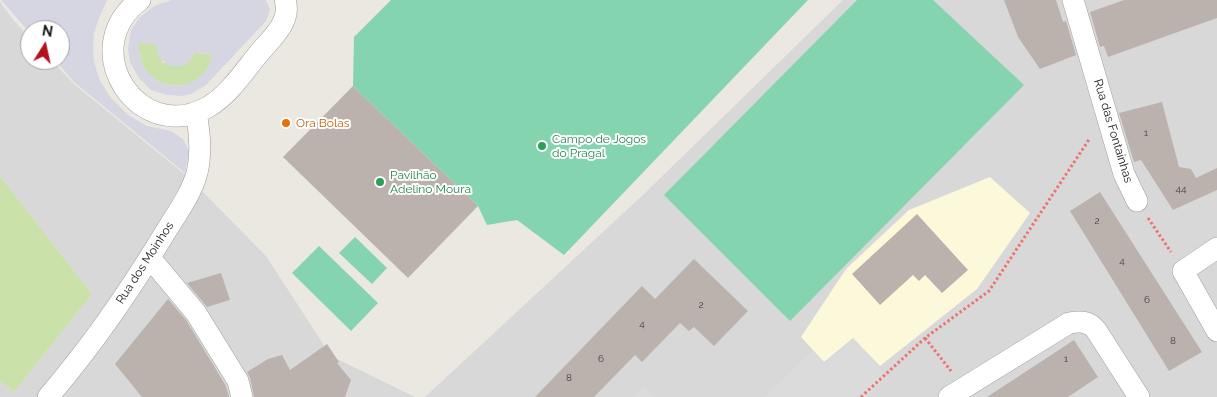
<!DOCTYPE html>
<html>
<head>
<meta charset="utf-8">
<style>
  body { margin:0 }
  #map { position:relative; width:1217px; height:397px; overflow:hidden; background:#ebe7e1; font-family:Raleway,sans-serif }
  canvas { display:block }
  .north { position:absolute; left:20px; top:20px; width:50px; height:50px; box-sizing:border-box; background:#fff; border:1px solid #a4a4a4; border-radius:50%; rotate:10deg; font-size:14px; font-weight:700; line-height:20px; text-align:center; color:#1b1b1b }
  .north::after { content:''; display:block; margin:auto; width:18px; height:22px; background:#b5101e; clip-path:polygon(50% 0,100% 100%,50% 72%,0 100%) }
</style>
</head>
<body>
<div id="map">
<canvas width="1217" height="397"></canvas>
<div class="north">N</div>
</div>
<script>
const context = document.querySelector('canvas').getContext('2d');
context.lineJoin = 'round';
function fillPath(path, color) {
  context.fillStyle = color;
  context.fill(path, 'evenodd');
}
function stroke(path, color, width, dash) {
  context.strokeStyle = color;
  context.lineWidth = width;
  context.lineCap = dash ? 'butt' : 'round';
  context.setLineDash(dash || []);
  context.stroke(path);
}
function write(font, color, halo, rows, align = 'center') {
  context.font = font + ' Raleway,sans-serif';
  context.lineWidth = 4;
  context.setLineDash([]);
  context.textBaseline = 'middle';
  context.strokeStyle = halo;
  context.fillStyle = color;
  for (const [text, x, y, turn = 0] of rows) {
    context.save();
    context.translate(x, y);
    context.rotate((+turn || 0) * Math.PI / 180);
    context.textAlign = isNaN(turn) ? turn : align;
    if (halo) context.strokeText(text, 0, 0);
    context.fillText(text, 0, 0);
    context.restore();
  }
}
fillPath(new Path2D(`
  M843,0H1217V397H425L645,193Z
  M0,2L14,21L30,38V60H51L75,85L188,177L266,256L331,356L415,397H0V381L14,392L92,294L0,176Z`), '#d9d8d8');
fillPath(new Path2D(`
  M990,177L1030,213L977,289L880,366L853,338L824,362L801,337L846,269L909,210Z`), '#fcf9da');
fillPath(new Path2D(`
  M139,41L157,45V53L163,63H188L195,52L213,55C202,103 134,92 139,41Z
  M0,176L92,294L14,392L0,381Z`), '#cae2aa');
fillPath(new Path2D(`
  M391,0H808L564,255L517,220L487,225L478,206L353,86L354,37Z
  M857,0H933L1024,85L790,321L664,195Z
  M355,237L387,268L372,284L339,253Z
  M319,246L378,303L351,331L292,273Z`), '#84d5af');
fillPath(new Path2D(`
  M853,339L888,377L867,397H763L812,351L825,363Z
  M643,386L655,397H632Z`), '#dbdbdb');
fillPath(new Path2D(`
  M1,0H107L99,18L94,33L93,48L94,62L100,81L111,98L128,115L147,126L171,131L183,139L189,151L185,173L74,82L55,60H60V30H30V33Z
  M172,0H266L270,10L266,21L206,85L191,94L183,96L167,95L151,90L139,78L130,62L128,48L131,30L139,18L154,6ZM139,42L157,45V53L161,60L172,67L182,66L188,63L195,52L213,55L206,71L196,80L181,86L169,85L157,81L144,68L139,55Z`), '#d5d6e1');
fillPath(new Path2D(`
  M1004,0H1056L1063,22L1066,21L1076,55L1040,69L1018,37Z
  M1124,0H1217V18L1108,57L1104,46L1100,47L1090,12Z
  M353,86L478,206L408,278L283,157Z
  M1162,102L1179,167L1191,169L1196,178L1217,168V190L1173,210L1141,160L1134,162L1119,113Z
  M1100,192L1202,352L1169,371L1070,211Z
  M917,214L968,270L942,293L925,275L919,281L913,275L880,305L852,274Z
  M694,259L748,311L714,346L694,327L689,331L680,323L642,362L635,355L594,397H535L642,286L655,299Z
  M221,273L230,300L207,307L187,283Z
  M168,299L186,320L226,386L229,397H142L115,364Z
  M1074,340L1098,377L1068,397H987Z
  M327,344L339,362L337,363L351,380L345,397H254L250,378L247,372L268,359L282,355L290,370Z`), '#bbb2ae');
const minor = new Path2D(`
  M140,0C75,49 139,146 208,107C229,95 245,70 260,52C272,38 292,21 285,0
  M1073,0L1124,174L1137,201
  M1217,248L1183,271L1217,331
  M150,258L196,313L238,381L242,397
  M48,397C91,347 129,292 163,236C175,216 191,195 197,173C202,152 200,133 196,113
  M949,397L1069,323C1080,321 1089,321 1096,330L1139,397`);
stroke(minor, '#9c9c9c', 22);
stroke(new Path2D(`
  M1148,218L1171,252
  M925,338L951,371
  M861,397L925,338L989,291L1090,138`), '#ed7370', 3, [2.5, 2.5]);
stroke(minor, '#fff', 21);
for (const [x, y, r, color] of [
  [286,123,5,"#e8710a"],
  [542,146,5,"#2e9e5b"],
  [380,182,5,"#2e9e5b"]
]) {
  const dot = new Path2D();
  dot.arc(x, y, r, 0, 2 * Math.PI);
  context.fillStyle = color;
  context.fill(dot);
  stroke(dot, '#fff', 2);
}
write('10px', '#434140', null, [
  ["1",1146,133],
  ["44",1181,189],
  ["2",1097,221],
  ["4",1122,261],
  ["6",1147,300],
  ["2",701,305],
  ["4",642,324],
  ["8",1173,341],
  ["6",601,359],
  ["1",1066,359],
  ["8",569,378]
]);
write('12px', '#c56008', '#fff', [
  ["Ora Bolas",296,123]
], 'left');
write('12px', '#1b1b1b', '#fff', [
  ["Rua das Fontaínhas",1113,131,73],
  ["Rua dos Moinhos",145,263,-57]
]);
write('12px', '#27864d', '#fff', [
  ["Campo de Jogos",552,139],
  ["do Pragal",552,153],
  ["Pavilhão",390,175],
  ["Adelino Moura",390,189]
], 'left');
</script>
</body>
</html>
